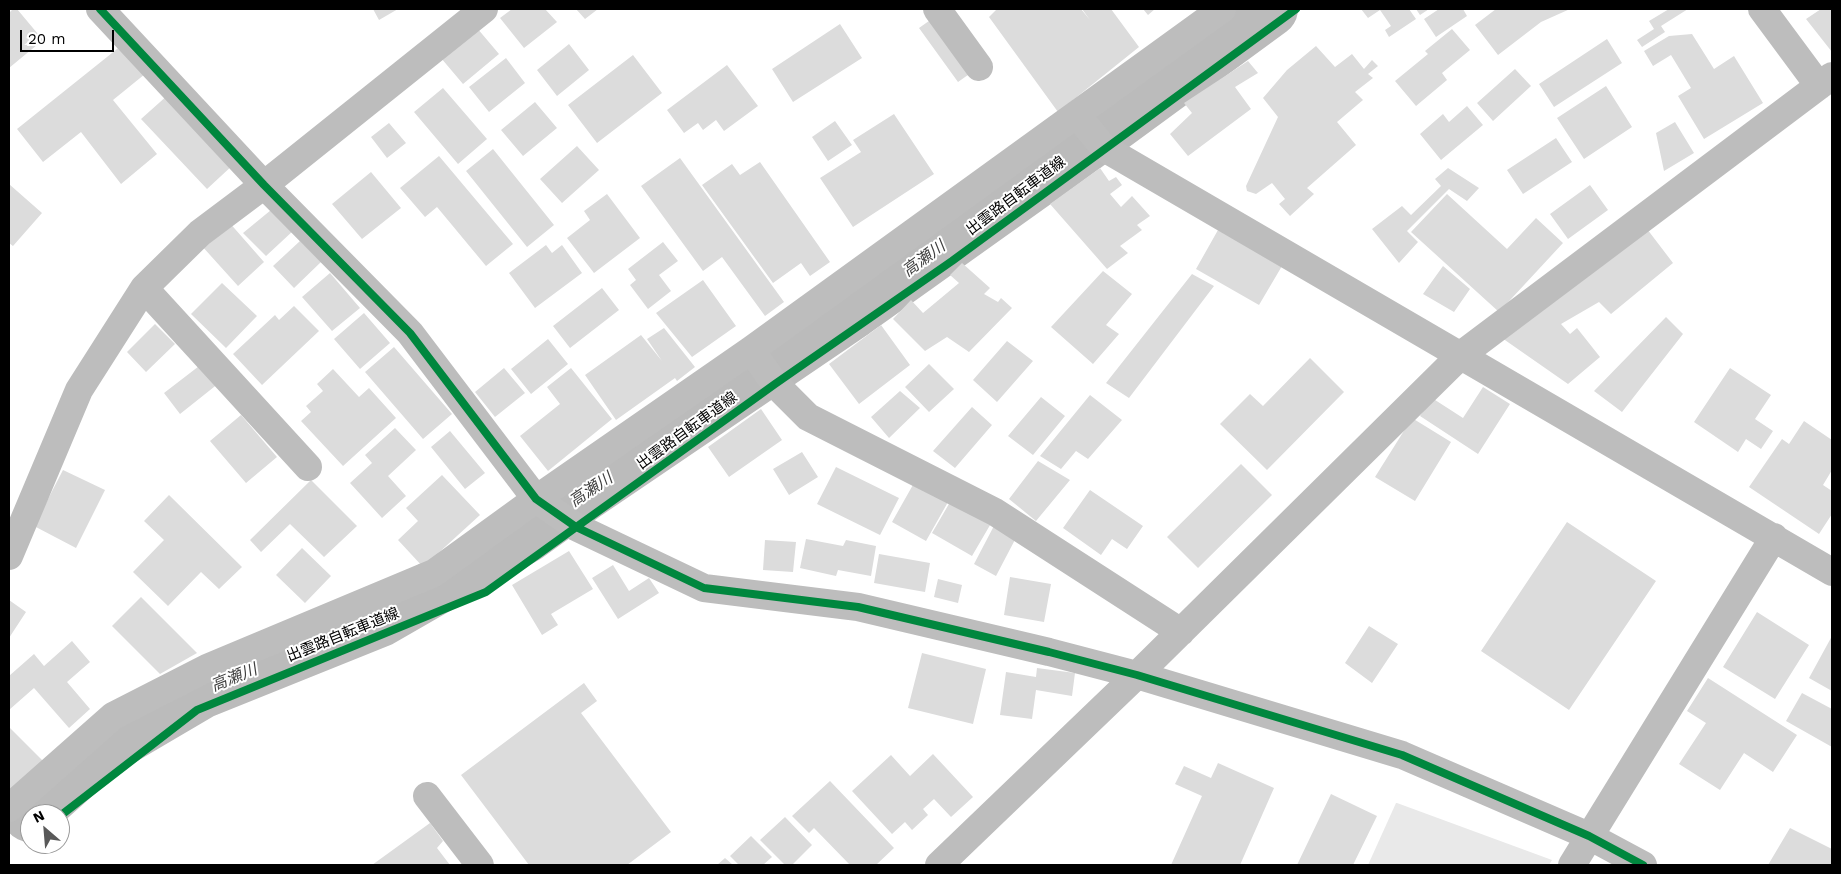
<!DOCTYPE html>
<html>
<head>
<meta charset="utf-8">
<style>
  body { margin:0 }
  #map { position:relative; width:1841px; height:874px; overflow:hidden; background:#fff; font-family:"Work Sans",sans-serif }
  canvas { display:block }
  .frame { position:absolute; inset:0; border:10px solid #000; pointer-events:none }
  .north { position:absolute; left:20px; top:804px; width:50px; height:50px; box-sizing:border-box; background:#fff; border:1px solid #999; border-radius:50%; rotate:333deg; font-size:14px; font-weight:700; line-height:20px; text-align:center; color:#000 }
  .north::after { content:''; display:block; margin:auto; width:18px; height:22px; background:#595959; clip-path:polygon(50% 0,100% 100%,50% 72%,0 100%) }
  .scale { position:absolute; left:20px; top:30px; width:94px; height:22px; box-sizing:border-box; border:2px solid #000; border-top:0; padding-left:6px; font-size:15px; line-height:18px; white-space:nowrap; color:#000; -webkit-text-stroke:4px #fff; paint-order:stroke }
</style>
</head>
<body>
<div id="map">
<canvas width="1841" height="874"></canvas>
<div class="frame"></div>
<div class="north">N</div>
<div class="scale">20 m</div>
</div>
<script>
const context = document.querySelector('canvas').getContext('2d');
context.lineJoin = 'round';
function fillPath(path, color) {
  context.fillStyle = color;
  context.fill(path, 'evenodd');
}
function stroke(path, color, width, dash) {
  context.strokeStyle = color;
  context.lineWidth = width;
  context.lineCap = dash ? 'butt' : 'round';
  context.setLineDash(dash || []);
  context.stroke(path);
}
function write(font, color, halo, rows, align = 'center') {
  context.font = font + ' "Work Sans","Noto Sans JP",sans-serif';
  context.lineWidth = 4;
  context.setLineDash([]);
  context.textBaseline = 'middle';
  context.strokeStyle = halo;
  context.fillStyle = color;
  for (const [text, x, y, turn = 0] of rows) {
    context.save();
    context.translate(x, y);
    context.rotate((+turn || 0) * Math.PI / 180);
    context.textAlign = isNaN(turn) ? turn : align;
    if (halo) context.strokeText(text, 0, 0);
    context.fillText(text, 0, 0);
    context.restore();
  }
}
fillPath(new Path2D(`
  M1396,803H1397L1552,860L1549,865H1368Z`), '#e9e9e9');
stroke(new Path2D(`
  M30,814L104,748L201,691L380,619L526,535L586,492L854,310L1049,171L1270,9`), '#bbb', 56);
fillPath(new Path2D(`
  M13,9H17L43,40L9,68V13Z
  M373,9H398L379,20Z
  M512,9H545L557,22L524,48L500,18Z
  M576,9H598L585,19Z
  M997,9H1081L1090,20L1082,9H1111L1139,47L1058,112L989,17Z
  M1143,9H1155L1148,15Z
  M1361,9H1409L1416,19L1389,37L1385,30L1391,26L1380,10L1368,18Z
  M1416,9H1429L1420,15Z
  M1439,9H1463L1467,16L1436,37L1424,19Z
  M1496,9H1570L1541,22L1498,55L1475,25Z
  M1669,9H1688L1661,26L1665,32L1642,47L1637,40L1654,29L1649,21Z
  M1821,9H1832V52L1806,19Z
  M936,16L975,70L958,82L919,28Z
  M840,24L862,58L793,102L772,69Z
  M477,28L499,54L463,84L441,58Z
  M1452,29L1470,50L1442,73L1447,80L1416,106L1395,81L1428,54L1425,51Z
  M1692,34L1714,69L1734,56L1763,103L1704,139L1678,96L1691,88L1671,55L1653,66L1644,51L1669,36Z
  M1607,39L1622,63L1554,107L1539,84Z
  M569,44L589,70L557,96L537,70Z
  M122,45L145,74L113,100L157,154L121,184L81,132L43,162L17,129Z
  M1316,46L1335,67L1352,54L1364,69L1372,60L1378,66L1368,74L1373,78L1355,92L1363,100L1337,122L1356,145L1307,188L1314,194L1290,216L1279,204L1285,199L1272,183L1256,194L1247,191L1246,186L1278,117L1263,98L1287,70Z
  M633,55L662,93L597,143L568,105Z
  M506,58L525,83L489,112L469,87Z
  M1248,61L1258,73L1235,87L1251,109L1188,156L1170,134L1192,113L1184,103Z
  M727,65L758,106L724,131L716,120L703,130L698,123L684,133L667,110Z
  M1515,69L1531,86L1493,121L1477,103Z
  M1606,86L1632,127L1584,159L1557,118Z
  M443,88L487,139L458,164L414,112Z
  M169,94L234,164L207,189L141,119Z
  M535,102L557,128L523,156L501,130Z
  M1467,106L1483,125L1441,160L1420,134L1443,114L1449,122Z
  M894,114L934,174L853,227L820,178L861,152L853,140Z
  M835,121L852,145L828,161L812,137Z
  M1675,122L1694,153L1664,171L1656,133Z
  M389,123L406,143L387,158L371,137Z
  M1556,138L1572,162L1523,194L1507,170Z
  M577,146L599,170L562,203L540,179Z
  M493,149L554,225L527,247L466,171Z
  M439,156L513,244L486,266L437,207L425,217L400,188Z
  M680,158L784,302L765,316L722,257L703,271L641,186Z
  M760,162L830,262L810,276L801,263L773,283L702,185L732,164L740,175Z
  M1100,168L1109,181L1116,177L1122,185L1110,194L1121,207L1132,196L1150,216L1137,225L1142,230L1120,246L1128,253L1107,269L1050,204Z
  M1448,168L1479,188L1467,201L1449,189L1407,231L1418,242L1399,263L1372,229L1402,206L1411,215L1441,186L1435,179Z
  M371,172L401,208L362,239L332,204Z
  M9,184L42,213L13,246L9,243Z
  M1590,185L1608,210L1568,239L1550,214Z
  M607,194L640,238L594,273L567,238L590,220L584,211Z
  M1447,194L1507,249L1536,218L1563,243L1499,312L1411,232Z
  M271,210L294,230L266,256L243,233Z
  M228,221L264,262L238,286L201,245Z
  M1644,225L1673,263L1611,314L1599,302L1561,324L1570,334L1577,328L1600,357L1568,384L1502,338Z
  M1218,230L1282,266L1259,305L1196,269Z
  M300,241L321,262L294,288L273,266Z
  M663,242L678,261L659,275L671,291L648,309L630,285L636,280L628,269Z
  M546,245L552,253L562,245L582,273L535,308L509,273Z
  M962,263L990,288L984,294L998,302L1001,298L1012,308L969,352L947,337L925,351L893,319L911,300L923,313L959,283L950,275Z
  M1443,266L1470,289L1454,312L1423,294Z
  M1103,271L1132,294L1106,325L1119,334L1093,364L1051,327Z
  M330,273L360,308L332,331L302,297Z
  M1192,274L1214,286L1129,398L1106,383Z
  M703,280L736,326L692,357L656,313Z
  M222,283L257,316L226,348L191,314Z
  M602,288L619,310L570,348L553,326Z
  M294,306L319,331L262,385L233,354L275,315L279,320Z
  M364,313L390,343L360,369L334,339Z
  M1666,317L1683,334L1622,412L1594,391Z
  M155,324L175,344L146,372L127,352Z
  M881,325L910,365L859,404L829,364Z
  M664,328L695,367L677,381L675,378L616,420L585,375L641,335L662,361L647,339Z
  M548,339L568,364L531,394L511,369Z
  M1007,341L1033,361L997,402L973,380Z
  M394,347L452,414L423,439L365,372Z
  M1310,358L1344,392L1267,470L1220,424L1250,394L1263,406Z
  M203,363L219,383L180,414L164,393Z
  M929,364L954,389L929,412L905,387Z
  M504,368L525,393L495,417L475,392Z
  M571,368L612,419L548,471L520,436L560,404L547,387Z
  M1730,368L1771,395L1755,419L1773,431L1761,449L1746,439L1738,452L1694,422Z
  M333,369L359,397L369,388L396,418L343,466L301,421L311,412L306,406L323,391L317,384Z
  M1483,387L1510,404L1478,454L1420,416L1432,398L1463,418Z
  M900,391L920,408L889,438L871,417Z
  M1090,395L1122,420L1088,459L1076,451L1061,469L1040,456Z
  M1041,397L1065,416L1033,455L1008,436Z
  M972,407L992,425L955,468L933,451Z
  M761,409L782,440L729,477L708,447Z
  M241,415L277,457L246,483L210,441Z
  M1412,418L1451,442L1415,501L1375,477Z
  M1804,421L1832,440V470L1823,485L1832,491V514L1819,534L1749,487L1782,439L1789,444Z
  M395,428L416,450L388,476L406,496L382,518L350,483L372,463L365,455Z
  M450,431L485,473L465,489L431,447Z
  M802,452L818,477L789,495L773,469Z
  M1038,461L1070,480L1036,521L1009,499Z
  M1241,464L1272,495L1198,568L1167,537Z
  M836,467L899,498L880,535L817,504Z
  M63,470L105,490L76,548L34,526Z
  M442,475L480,515L423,567L398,540L418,521L406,508Z
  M311,480L357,526L324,557L290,524L261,552L250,540Z
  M914,483L948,502L926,541L892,522Z
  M1090,490L1143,526L1127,549L1112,539L1101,555L1063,528Z
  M169,495L242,567L219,589L201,572L168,606L133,572L164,540L144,521Z
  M953,497L993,520L972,556L932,533Z
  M996,522L1018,534L996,576L974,564Z
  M1567,522L1656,581L1569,710L1481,651Z
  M806,539L843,546L846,540L876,546L871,576L838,570L836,576L800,568Z
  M765,540L796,542L793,572L763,570Z
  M302,548L331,576L305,603L276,575Z
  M569,551L593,589L551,614L558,625L542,635L512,585Z
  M879,554L930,563L925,592L874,583Z
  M613,565L629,591L649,578L659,593L618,619L592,578Z
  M1010,577L1051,584L1044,622L1004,615Z
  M938,579L962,585L958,603L934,597Z
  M141,597L197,653L160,674L112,626Z
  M9,600L26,612L9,638Z
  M1757,612L1809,645L1775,699L1723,667Z
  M1369,626L1398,644L1372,683L1345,663Z
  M1832,636V691L1809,678Z
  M72,641L90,662L67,682L90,709L69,728L34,688L9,710V676L34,654L44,666Z
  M922,653L986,669L973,724L908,708Z
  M1037,668L1075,673L1072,696L1036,690L1032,719L1000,715L1006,672L1036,677Z
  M1708,678L1797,735L1773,772L1744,753L1720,790L1679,764L1706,723L1687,711Z
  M584,683L597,701L581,713L671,832L627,865H529L461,775Z
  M1802,693L1832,709V747L1786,721Z
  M9,727L44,762L9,796Z
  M933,754L973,797L951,817L934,799L923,809L928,815L912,830L905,822L892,834L852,791L891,755L910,776Z
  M1218,763L1274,788L1240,865H1171L1202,796L1175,784L1184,766L1211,778Z
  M830,781L894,848L876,865H850L814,828L809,833L792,816Z
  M1331,794L1377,816L1353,865H1297Z
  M785,817L812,845L792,865H785L760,840Z
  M430,823L443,841L437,848L450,865H372Z
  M1790,828L1832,849V865H1768Z
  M751,836L772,857L763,865H739L730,856Z
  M725,858L733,865H717Z`), '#dcdcdc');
stroke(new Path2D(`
  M100,9L264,185L410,333L536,499L576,527L704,588L858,607L1049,652L1137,675L1402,755L1589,836L1643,865
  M937,9L979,67
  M1762,9L1819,86
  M1077,115L1104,148L1832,572
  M144,288L308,467
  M751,350L775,384L808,417L995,512L1181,632
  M9,556L79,390L144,288L200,233L264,185L484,9
  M427,796L480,865
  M9,808L113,716L207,668L434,573L536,499L751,350L1222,9
  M939,865L1137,675L1461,355L1832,76
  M1572,865L1774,537`), '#bdbdbd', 28);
stroke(new Path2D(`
  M100,9L264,185L410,333L536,499L576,527L704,588L858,607L1049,652L1137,675L1402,755L1589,836L1643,865
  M60,816L197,710L486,592L775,384L952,261L1296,9`), '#00873e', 8);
write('15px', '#000', '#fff', [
  ["出雲路自転車道線",1016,196,-37],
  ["出雲路自転車道線",687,431,-36],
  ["出雲路自転車道線",343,635,-22]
]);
write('italic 16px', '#3f3f3f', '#fff', [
  ["高瀬川",924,259,-36],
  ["高瀬川",591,490,-34],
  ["高瀬川",234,678,-22]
]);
</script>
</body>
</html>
